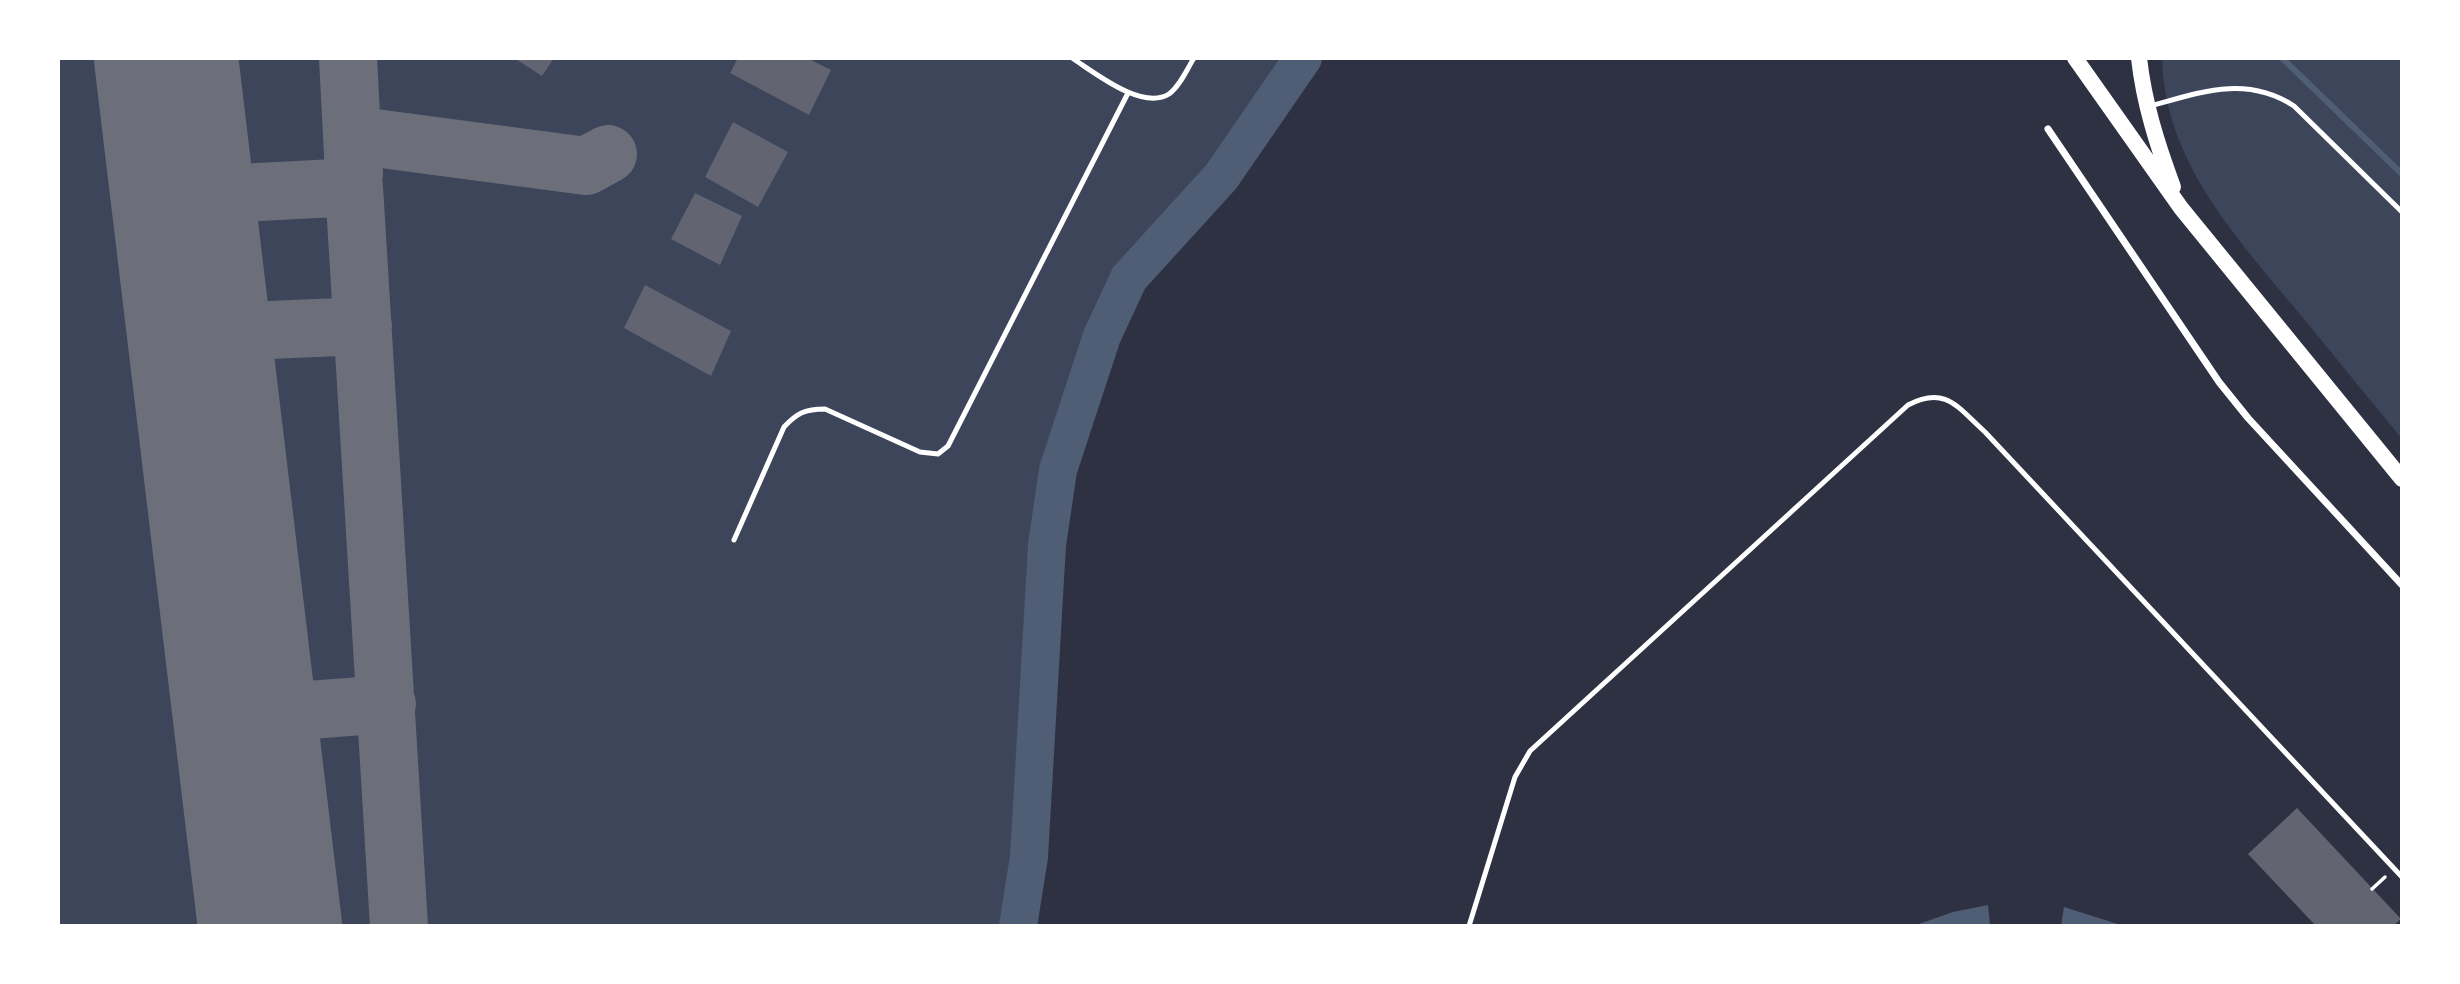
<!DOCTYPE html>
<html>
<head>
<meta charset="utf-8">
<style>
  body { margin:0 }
  #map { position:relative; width:2460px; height:984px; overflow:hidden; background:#2d3142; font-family:Arial,sans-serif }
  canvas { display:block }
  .frame { position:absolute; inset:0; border:60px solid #fff; pointer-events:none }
</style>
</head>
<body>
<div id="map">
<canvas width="2460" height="984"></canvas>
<div class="frame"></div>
</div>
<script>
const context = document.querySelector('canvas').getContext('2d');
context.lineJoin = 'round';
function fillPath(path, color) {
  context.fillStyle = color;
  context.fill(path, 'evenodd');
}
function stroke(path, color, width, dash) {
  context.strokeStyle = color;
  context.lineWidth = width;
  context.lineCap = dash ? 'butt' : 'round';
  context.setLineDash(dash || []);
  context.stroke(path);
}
fillPath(new Path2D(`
  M58,58H1303L1221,177L1130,278L1102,336L1058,470L1047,545L1029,857L1018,926H58Z
  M2162,58H2402V439C2366,395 2330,351 2294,307C2233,234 2164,158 2162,58Z`), '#3c4559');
fillPath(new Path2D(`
  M1988,905L1990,926H1913L1953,912Z
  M2064,907L2124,926H2061Z`), '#4f5d75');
stroke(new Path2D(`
  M2282,58L2402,174`), '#4f5d75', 6);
stroke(new Path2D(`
  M1018,926L1029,857L1047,545L1058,470L1102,336L1129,278L1221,177L1303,58`), '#4f5d75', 38);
stroke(new Path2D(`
  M348,58L354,174
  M352,135L586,166L608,154
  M183,196L354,187L399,926
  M199,333L363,326
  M245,715L387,704`), '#6c6f7a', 58);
stroke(new Path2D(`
  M166,58L270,926`), '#6c6f7a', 144);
fillPath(new Path2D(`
  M514,58H554L542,76Z
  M738,58H807L831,70L809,115L730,73Z
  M733,122L788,152L758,207L705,177Z
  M695,193L742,216L720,265L671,239Z
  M645,285L731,331L711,376L624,328Z
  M2297,808L2401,919L2393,926H2316L2248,854Z`), '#626471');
stroke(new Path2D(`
  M2372,889L2385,877`), '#fff', 3.5);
stroke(new Path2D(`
  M1072,58C1094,72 1142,111 1169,94C1180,86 1187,69 1194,58
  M2151,106C2201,92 2246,75 2294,106L2402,212
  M734,540L784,427C797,413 805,409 825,409L920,452L938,454L948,446L1128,93
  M1469,926L1515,777L1530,751L1908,405C1946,385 1958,408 1985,432L2402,877`), '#fff', 5);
stroke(new Path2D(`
  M2048,129L2219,382L2248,418L2402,585`), '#fff', 7);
stroke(new Path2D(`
  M2075,58L2181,208L2402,479
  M2139,58C2144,103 2157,144 2173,187`), '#fff', 16);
</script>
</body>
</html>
